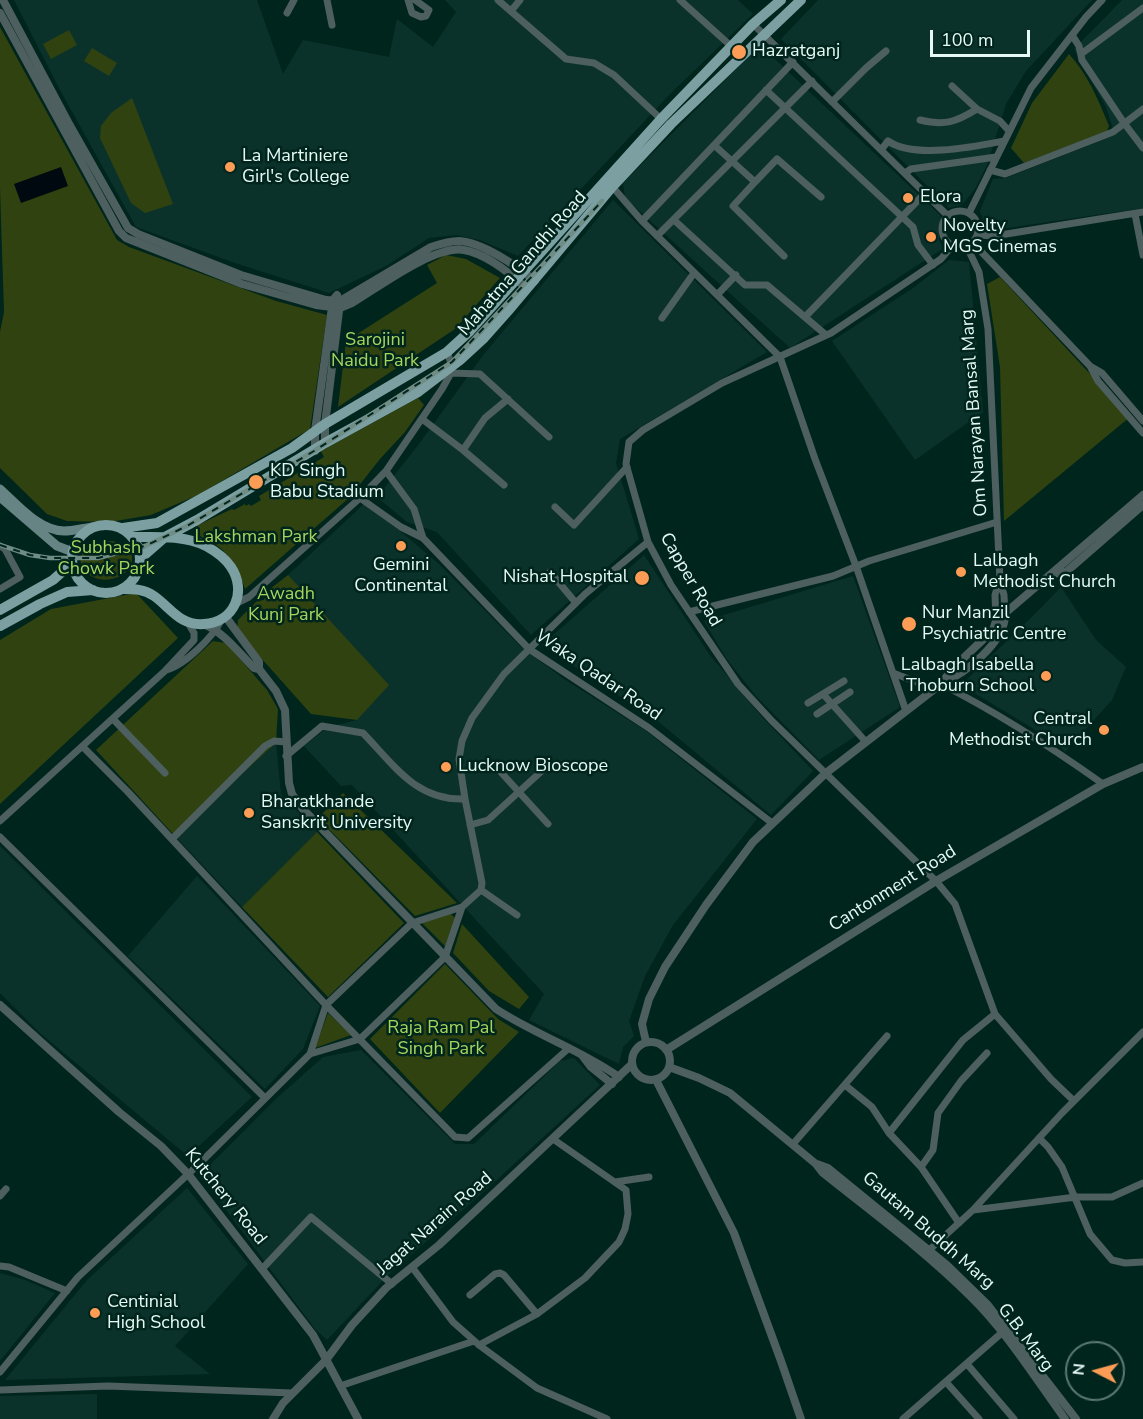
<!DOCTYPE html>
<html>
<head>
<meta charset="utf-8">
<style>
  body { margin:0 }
  #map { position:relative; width:1143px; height:1419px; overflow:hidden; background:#00251d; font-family:"Nunito Sans",sans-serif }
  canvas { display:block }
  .north { position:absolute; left:1065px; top:1341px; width:60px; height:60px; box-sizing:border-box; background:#00251d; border:2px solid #5c7a73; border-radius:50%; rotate:276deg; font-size:16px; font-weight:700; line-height:24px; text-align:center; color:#e5faf4 }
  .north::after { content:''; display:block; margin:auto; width:21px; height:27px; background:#fd9d55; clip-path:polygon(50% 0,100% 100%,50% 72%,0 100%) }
  .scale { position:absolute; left:930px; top:30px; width:100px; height:27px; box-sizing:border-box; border:3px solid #e5faf4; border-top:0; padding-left:8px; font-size:18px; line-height:21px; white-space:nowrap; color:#e5faf4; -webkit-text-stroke:4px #00251d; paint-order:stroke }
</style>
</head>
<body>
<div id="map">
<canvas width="1143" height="1419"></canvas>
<div class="north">N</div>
<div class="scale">100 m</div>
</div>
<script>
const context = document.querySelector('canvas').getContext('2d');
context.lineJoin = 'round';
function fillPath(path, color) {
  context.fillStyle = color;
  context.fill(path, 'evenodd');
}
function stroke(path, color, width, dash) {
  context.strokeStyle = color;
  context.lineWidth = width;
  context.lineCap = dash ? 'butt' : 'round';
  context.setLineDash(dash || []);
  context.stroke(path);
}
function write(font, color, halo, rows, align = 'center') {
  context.font = font + ' "Nunito Sans",sans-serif';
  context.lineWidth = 5;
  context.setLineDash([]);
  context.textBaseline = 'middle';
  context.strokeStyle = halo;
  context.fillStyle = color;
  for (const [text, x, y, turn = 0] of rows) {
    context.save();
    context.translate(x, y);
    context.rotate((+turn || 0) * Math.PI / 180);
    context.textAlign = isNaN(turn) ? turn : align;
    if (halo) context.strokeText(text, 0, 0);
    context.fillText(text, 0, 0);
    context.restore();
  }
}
fillPath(new Path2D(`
  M14,0H257L283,74L303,40L389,57L397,19L433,47L456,12L445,0H738L753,14L671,93L518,256L480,240L456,235L429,238L386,266L329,293L235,263L136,227L60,90Z
  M818,0H1092L1026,71L1006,104L987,165L975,189L962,205L949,208L781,39Z
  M1122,0H1143V208L987,231L980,211L993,179L1006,178L1115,135L1106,107L1074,49Z
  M760,45L941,216L939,240L944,248L790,348L625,198L623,183Z
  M613,200L767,352L620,439L616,463L639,539L531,635L437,532L407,522L377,497L419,444L484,354Z
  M949,260L969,262L983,412L915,460L832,341L913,288Z
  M366,502L439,564L520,646L564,679L646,731L757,819L673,925L645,976L629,1021L634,1036L623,1047L619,1064L529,1020L544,994L352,785L341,786L304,746L328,727L357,720L288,575Z
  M644,555L709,654L761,716L813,771L771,815L660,723L542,645Z
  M853,576L900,707L819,760L756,696L726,658L704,621Z
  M1061,587L1096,640L1126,667L1112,700L1065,752L1057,743L961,685L1037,612Z
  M276,743L281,794L317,832L242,907L174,835Z
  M0,846L252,1097L188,1156L41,1034L0,993Z
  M197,876L320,1006L303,1049L265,1089L128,956Z
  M361,1050L455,1144H474L560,1061L574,1058L600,1085L488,1188L389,1274L327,1340L315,1329L200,1175L277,1098L323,1057Z
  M187,1188L248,1264L175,1346L210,1374L5,1380L87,1280Z
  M0,1273L25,1280L55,1293L0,1361Z
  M97,1394V1419H0V1396Z`), '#0b322a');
fillPath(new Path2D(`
  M0,27L117,240L129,247L276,301L327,315L310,429L198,495L151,515L110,522L67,521L47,514L0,468V332L4,312L0,188Z
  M69,30L77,45L51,59L43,44Z
  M92,48L117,63L109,76L84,61Z
  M1069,54C1088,75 1098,99 1109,126L1107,131L1024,163L1011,148L1032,103Z
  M132,98L173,204L145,213L131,203L100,138L101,126L111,113Z
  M446,255L466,259L500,278L455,329L338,407L346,341L437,283L427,265Z
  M1000,277L1130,417L1004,521L1000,367L987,284Z
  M418,398L424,405L405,432L380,459L350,497L245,589C241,574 230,554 216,545C208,540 202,539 196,532L198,525L232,509L234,510L245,504L246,506L249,504L251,506L261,500L259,496L324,457L321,451Z
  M111,541C122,542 134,546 132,560C132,567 128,571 122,575C87,595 55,545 111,541Z
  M288,575L389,685L357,720L311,714L237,631L238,620L257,601L264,600L266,592Z
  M136,593L178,638L0,804V640L51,609Z
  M213,641L226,643L267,690L278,709L276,743L174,835L96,750Z
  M343,793L457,903L415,916L318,818Z
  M317,832L404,923L328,997L242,907Z
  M450,913L455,918L445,946L422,923Z
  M462,924L529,997L519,1009L489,991L453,953Z
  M445,964L498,1019L519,1032L440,1113L370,1039Z
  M328,1013L351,1035L315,1048Z`), '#304210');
fillPath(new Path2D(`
  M61,167L68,186L21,203L14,184Z`), '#00090f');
stroke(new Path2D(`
  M327,0L332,25
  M408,0L412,13L421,17L426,16L429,10L415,0
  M498,0L566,59L594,63L614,75L661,119
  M680,0L732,47
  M511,11L520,0
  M287,13L294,0
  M753,24L948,216
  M1072,35L1079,46L1082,60L1124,123L1143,148
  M1081,54L1143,8
  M952,86L977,109L1000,121L1009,131
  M766,90L913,227L918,245L933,265
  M832,102L866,68L886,51
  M920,120C945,126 956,122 977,109
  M714,145L755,182L777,159L821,197
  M881,150L888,141C914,159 973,147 1004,141
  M990,170L1005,174L1113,132L1143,109
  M905,173L911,169L996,157
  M755,182L733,206L784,256
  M610,184L642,221L780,357L815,459L856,566L906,711
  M942 229a18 18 0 1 1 36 0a18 18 0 1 1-36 0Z
  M969,213L1031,88L1086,17L1102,0
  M1135,214L1143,255
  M674,220L745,285H767L826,335
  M642,221L793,62
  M978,235L994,236L1143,212
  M657,236L812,81
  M973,243L1090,366L1102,373L1143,421
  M952,246L941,259L831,333L722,383L643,430L629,442L626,464L648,542L671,585L738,684L772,721L936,881L955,904L995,1014L1051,1079L1074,1101
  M967,247L979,272L988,329L1000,580L1004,595L1005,615
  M717,295L736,275
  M805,317L925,193
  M662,318L694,273
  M1090,366L1098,381L1143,433
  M451,373L480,374L549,437
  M422,419L463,450
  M386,471L414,509L423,538
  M504,485L463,450L485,418L508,399
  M360,498L401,527L423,538L529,649L649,728L772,823
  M555,507L574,525L627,467
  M0,546L5,549L20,577L0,589
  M550,572L576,603
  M237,603L249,597L360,498L386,471L442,389L451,373L452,366L447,352
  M689,612L833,576L869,561L997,522
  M996,621L995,595L999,582
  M166,670C185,665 213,637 222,619
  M893,673L935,689
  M941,684C998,713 1051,747 1103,784
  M823,694L866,742
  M808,703L844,681
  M817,714L850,692
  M113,719L165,773
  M83,747L128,792L326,1005L455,1137L468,1138L569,1048
  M286,756L322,726L363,733C394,765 416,801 465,799
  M498,769L548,824
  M0,821L166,670L194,640V633L187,621
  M470,825L488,820L545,768
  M0,837L265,1098
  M172,839L265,746L274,741L286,742
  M481,890L517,915
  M310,1054L360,1039L445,957L462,907
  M845,1085L872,1107L889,1133L921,1167L959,1223
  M889,1133L963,1040L995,1014
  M1039,1138L1048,1147L1062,1167L1090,1234L1112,1260L1125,1263L1143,1262
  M793,1144L887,1036
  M921,1167L933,1150L938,1113L961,1081L987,1053
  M615,1182L649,1177
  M0,1196L6,1189
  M973,1210L1062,1113L1143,1032
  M926,1253L973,1210L1076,1197H1112L1143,1183
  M0,1266L9,1267L67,1291
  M412,1267L453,1322L479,1345L537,1388L607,1419
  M262,1269L311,1217L392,1284
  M470,1295L495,1274L500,1273L504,1275L537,1314
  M479,1345L537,1314L585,1278L619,1242L625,1229L628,1214L626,1190L553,1139
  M967,1364L1014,1419
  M0,1372L78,1277L199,1164L310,1054L326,1005L412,923L462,907L481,890L482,883L465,799L459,759L462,741L472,718L504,674L585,594L648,542
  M946,1382L979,1419
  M340,1386L474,1341
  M0,1390L108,1386L292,1393
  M903,1419L1005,1330`), '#4d5f5f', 7);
stroke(new Path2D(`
  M3,0L68,122L128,228L138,234L241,275L326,300L340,301L431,247C440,244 449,241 459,241C482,242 517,266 535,281
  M0,13L119,231L126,238L242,284L316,305L340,308L352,303C379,287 434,245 464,250C487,254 511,274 527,289
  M325,443V424L340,303
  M315,451V431L333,300L337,295
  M1052,574L1066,572L1143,505
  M225,616L259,662V669
  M203,624C224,632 238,652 254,668L259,669L276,691L285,710L289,783L292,794L302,808L496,1009C536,1035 581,1050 619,1077
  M942,683C965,674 1005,642 1005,615
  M0,1005L119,1112L161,1146L188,1174L313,1335L358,1419
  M632 1061a19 19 0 1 1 38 0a19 19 0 1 1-38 0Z
  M646,1042L642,1024L649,999L665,967L706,905L753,842L826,773L941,684L952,669L993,630L996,621L1143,495
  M666,1050L936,881L1103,784L1143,767
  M582,1055L591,1067L612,1084
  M669,1067L699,1078L730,1093L816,1164L823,1173C873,1213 925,1251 970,1296C1007,1332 1035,1378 1065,1419
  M656,1080L734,1233L781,1361L801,1419
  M817,1164L828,1168L947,1265L987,1304L1076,1419
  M273,1419L283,1403L326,1360L352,1325L386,1288L439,1245L631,1065`), '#4d5f5f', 8);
stroke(new Path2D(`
  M0,489C18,505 38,530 64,531C73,531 84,528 93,527
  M0,497L57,546L73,552`), '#678485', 9);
stroke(new Path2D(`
  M72 559a34 34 0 1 1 68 0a34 34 0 1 1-68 0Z
  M123,528L157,523L292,448L325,424L447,352L470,331L661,119L753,24L781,0
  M141,558L165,537L197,520L325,443L418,392L460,360L484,338L508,311L612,187L671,124L801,0
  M123,589C134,589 144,589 154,596C171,608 180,626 204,624C235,622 247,591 231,567C225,558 215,551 206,546C184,535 156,537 133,537
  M0,610L53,580L72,563
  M0,626L40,604L67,592L93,590`), '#7ca0a2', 10);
const rail = new Path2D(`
  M0,545L30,555L50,558H98L145,546L187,526L314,451L452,362L602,201`);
stroke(rail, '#6f8c85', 4.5);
stroke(rail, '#00251d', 2, [7]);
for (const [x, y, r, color] of [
  [739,52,8,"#fd9d55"],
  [230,167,6,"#fd9d55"],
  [908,198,6,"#fd9d55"],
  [931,237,6,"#fd9d55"],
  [256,482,8,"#fd9d55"],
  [401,546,6,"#fd9d55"],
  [961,572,6,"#fd9d55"],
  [642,578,8,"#fd9d55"],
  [909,624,8,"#fd9d55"],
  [1046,676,6,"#fd9d55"],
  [1104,730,6,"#fd9d55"],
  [446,767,6,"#fd9d55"],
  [249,813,6,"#fd9d55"],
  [95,1313,6,"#fd9d55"]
]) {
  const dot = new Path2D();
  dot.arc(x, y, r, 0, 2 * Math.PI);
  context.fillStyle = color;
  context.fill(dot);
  stroke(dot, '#00251d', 2);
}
write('18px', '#e5faf4', '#00251d', [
  ["Hazratganj",752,52],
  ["La Martiniere",242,157],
  ["Girl's College",242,178],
  ["Elora",920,198],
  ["Novelty",943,227],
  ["MGS Cinemas",943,248],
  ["KD Singh",270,472],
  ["Babu Stadium",270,493],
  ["Lalbagh",973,562],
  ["Methodist Church",973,583],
  ["Gemini",401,566,"center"],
  ["Continental",401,587,"center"],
  ["Nishat Hospital",628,578,"right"],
  ["Nur Manzil",922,614],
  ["Psychiatric Centre",922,635],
  ["Lalbagh Isabella",1034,666,"right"],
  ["Thoburn School",1034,687,"right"],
  ["Central",1092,720,"right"],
  ["Methodist Church",1092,741,"right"],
  ["Lucknow Bioscope",458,767],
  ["Bharatkhande",261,803],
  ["Sanskrit University",261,824],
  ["Centinial",107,1303],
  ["High School",107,1324]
], 'left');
write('18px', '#e5faf4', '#00251d', [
  ["Mahatma Gandhi Road",523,264,-49],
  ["Om Narayan Bansal Marg",975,413,-94],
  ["Capper Road",690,580,60],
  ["Waka Qadar Road",598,676,34],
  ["Cantonment Road",893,889,-32],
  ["Kutchery Road",225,1197,51],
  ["Jagat Narain Road",435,1224,-41],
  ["Gautam Buddh Marg",928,1231,41],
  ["G.B. Marg",1025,1338,53]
]);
write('18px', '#a6d55e', '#00251d', [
  ["Sarojini",375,341],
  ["Naidu Park",375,362],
  ["Lakshman Park",256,538],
  ["Subhash",106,549],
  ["Chowk Park",106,570],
  ["Awadh",286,595],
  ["Kunj Park",286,616],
  ["Raja Ram Pal",441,1029],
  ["Singh Park",441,1050]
]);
</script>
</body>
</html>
